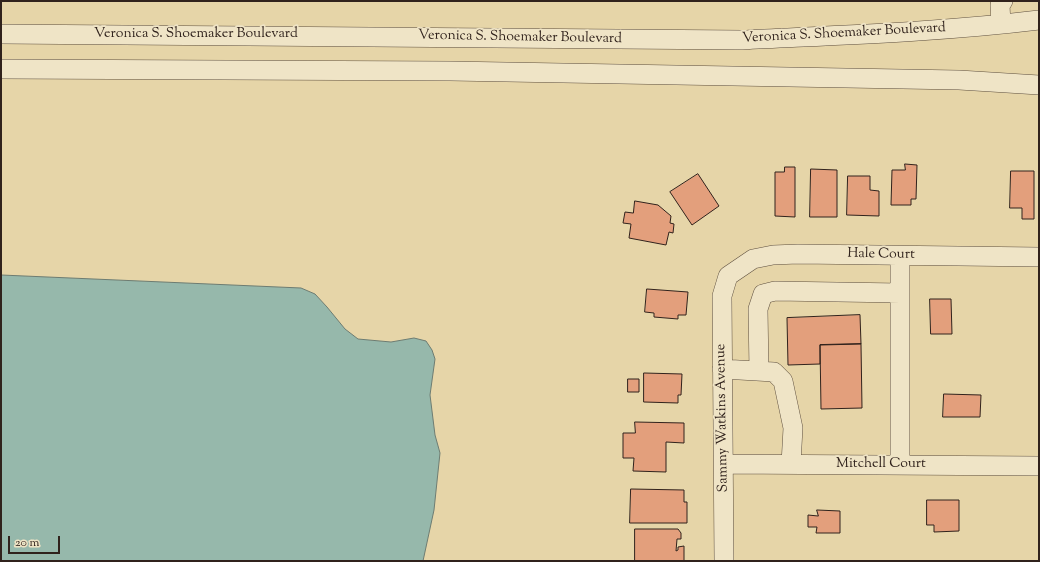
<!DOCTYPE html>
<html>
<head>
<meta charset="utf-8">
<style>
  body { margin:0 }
  #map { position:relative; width:1040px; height:562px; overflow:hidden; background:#e6d5a8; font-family:"Sorts Mill Goudy",serif }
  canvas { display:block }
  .frame { position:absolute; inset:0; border:2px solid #30221c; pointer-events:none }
  .scale { position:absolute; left:8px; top:536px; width:52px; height:18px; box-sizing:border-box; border:2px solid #30221c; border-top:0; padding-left:5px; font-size:12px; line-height:14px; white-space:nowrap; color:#30221c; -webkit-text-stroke:3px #efe4c6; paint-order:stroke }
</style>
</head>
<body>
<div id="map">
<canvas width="1040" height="562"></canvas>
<div class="frame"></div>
<div class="scale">20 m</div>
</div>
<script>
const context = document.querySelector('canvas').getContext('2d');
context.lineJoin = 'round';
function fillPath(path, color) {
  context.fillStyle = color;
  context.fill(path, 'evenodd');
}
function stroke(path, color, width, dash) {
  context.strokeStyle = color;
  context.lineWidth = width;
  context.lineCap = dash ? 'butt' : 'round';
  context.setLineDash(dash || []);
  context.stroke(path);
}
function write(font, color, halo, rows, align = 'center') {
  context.font = font + ' "Sorts Mill Goudy",serif';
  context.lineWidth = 3.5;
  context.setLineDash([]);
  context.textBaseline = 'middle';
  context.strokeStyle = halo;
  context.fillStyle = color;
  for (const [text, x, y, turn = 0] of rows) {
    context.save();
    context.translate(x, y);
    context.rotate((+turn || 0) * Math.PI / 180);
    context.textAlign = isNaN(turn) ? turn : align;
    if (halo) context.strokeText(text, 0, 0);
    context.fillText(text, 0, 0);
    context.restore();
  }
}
const water = new Path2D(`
  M1,275L301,288L315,294L327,307L345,329L358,339L391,342L414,338L426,341L432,350L435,359L430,395L435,435L440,453L434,510L423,561H1Z`);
fillPath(water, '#96b8ab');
stroke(water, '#6d7c72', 1);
const building = new Path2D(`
  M905,164L917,165L916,199H911V205H891L892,170H905Z
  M785,167H795V217L775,216V172H784Z
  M811,169L837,170V217H810Z
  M1011,171H1034V219H1022V208H1010Z
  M698,174L719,206L692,225L670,192Z
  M848,176H870V190L879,191V216L847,215Z
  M635,201L658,205L671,216L670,223L674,224L673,233L669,232L666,245L629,238L631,224L623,223L625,212L633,213Z
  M647,289L688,292L686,315H678V319L654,317V313L645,312Z
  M930,299H951L952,334H931Z
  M860,315L861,344L820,345V364L788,365L787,318Z
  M861,344L862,408L821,409L820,345Z
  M644,373L682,374L681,395H678V403L644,402Z
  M628,379H639V392H628Z
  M944,394L981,395L980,417H943Z
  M635,422L684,423V443L666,442V472L633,471L634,458H623V433H635Z
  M631,489L684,490V502H687V523H630Z
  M927,500H959V531L934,532V525H927Z
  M817,510L840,511V533H816L817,527H808V515L818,516Z
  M635,529H678L681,533V539H677L676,551L678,550V547L684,546V561H635Z`);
fillPath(building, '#e39f7c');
stroke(building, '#30221c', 1);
const minor = new Path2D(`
  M1001,24L1000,5L1003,1
  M1,34L742,40C841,35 941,32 1039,20
  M1,69L450,71L959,80L1039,85
  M722,369L774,372L783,381L793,428L791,464
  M759,371L758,309L763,294L775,291L900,293
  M724,464L1039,466
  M900,465V256
  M724,561L722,296L728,276L753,259L773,255L798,254L1039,257`);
stroke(minor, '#5e4f3f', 20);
stroke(minor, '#efe4c6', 19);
write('14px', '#30221c', '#efe4c6', [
  ["Veronica S. Shoemaker Boulevard",844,34,-3],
  ["Veronica S. Shoemaker Boulevard",196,35],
  ["Veronica S. Shoemaker Boulevard",520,38,1],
  ["Hale Court",881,255,1],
  ["Sammy Watkins Avenue",723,418,-91],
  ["Mitchell Court",881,465]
]);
</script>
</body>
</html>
